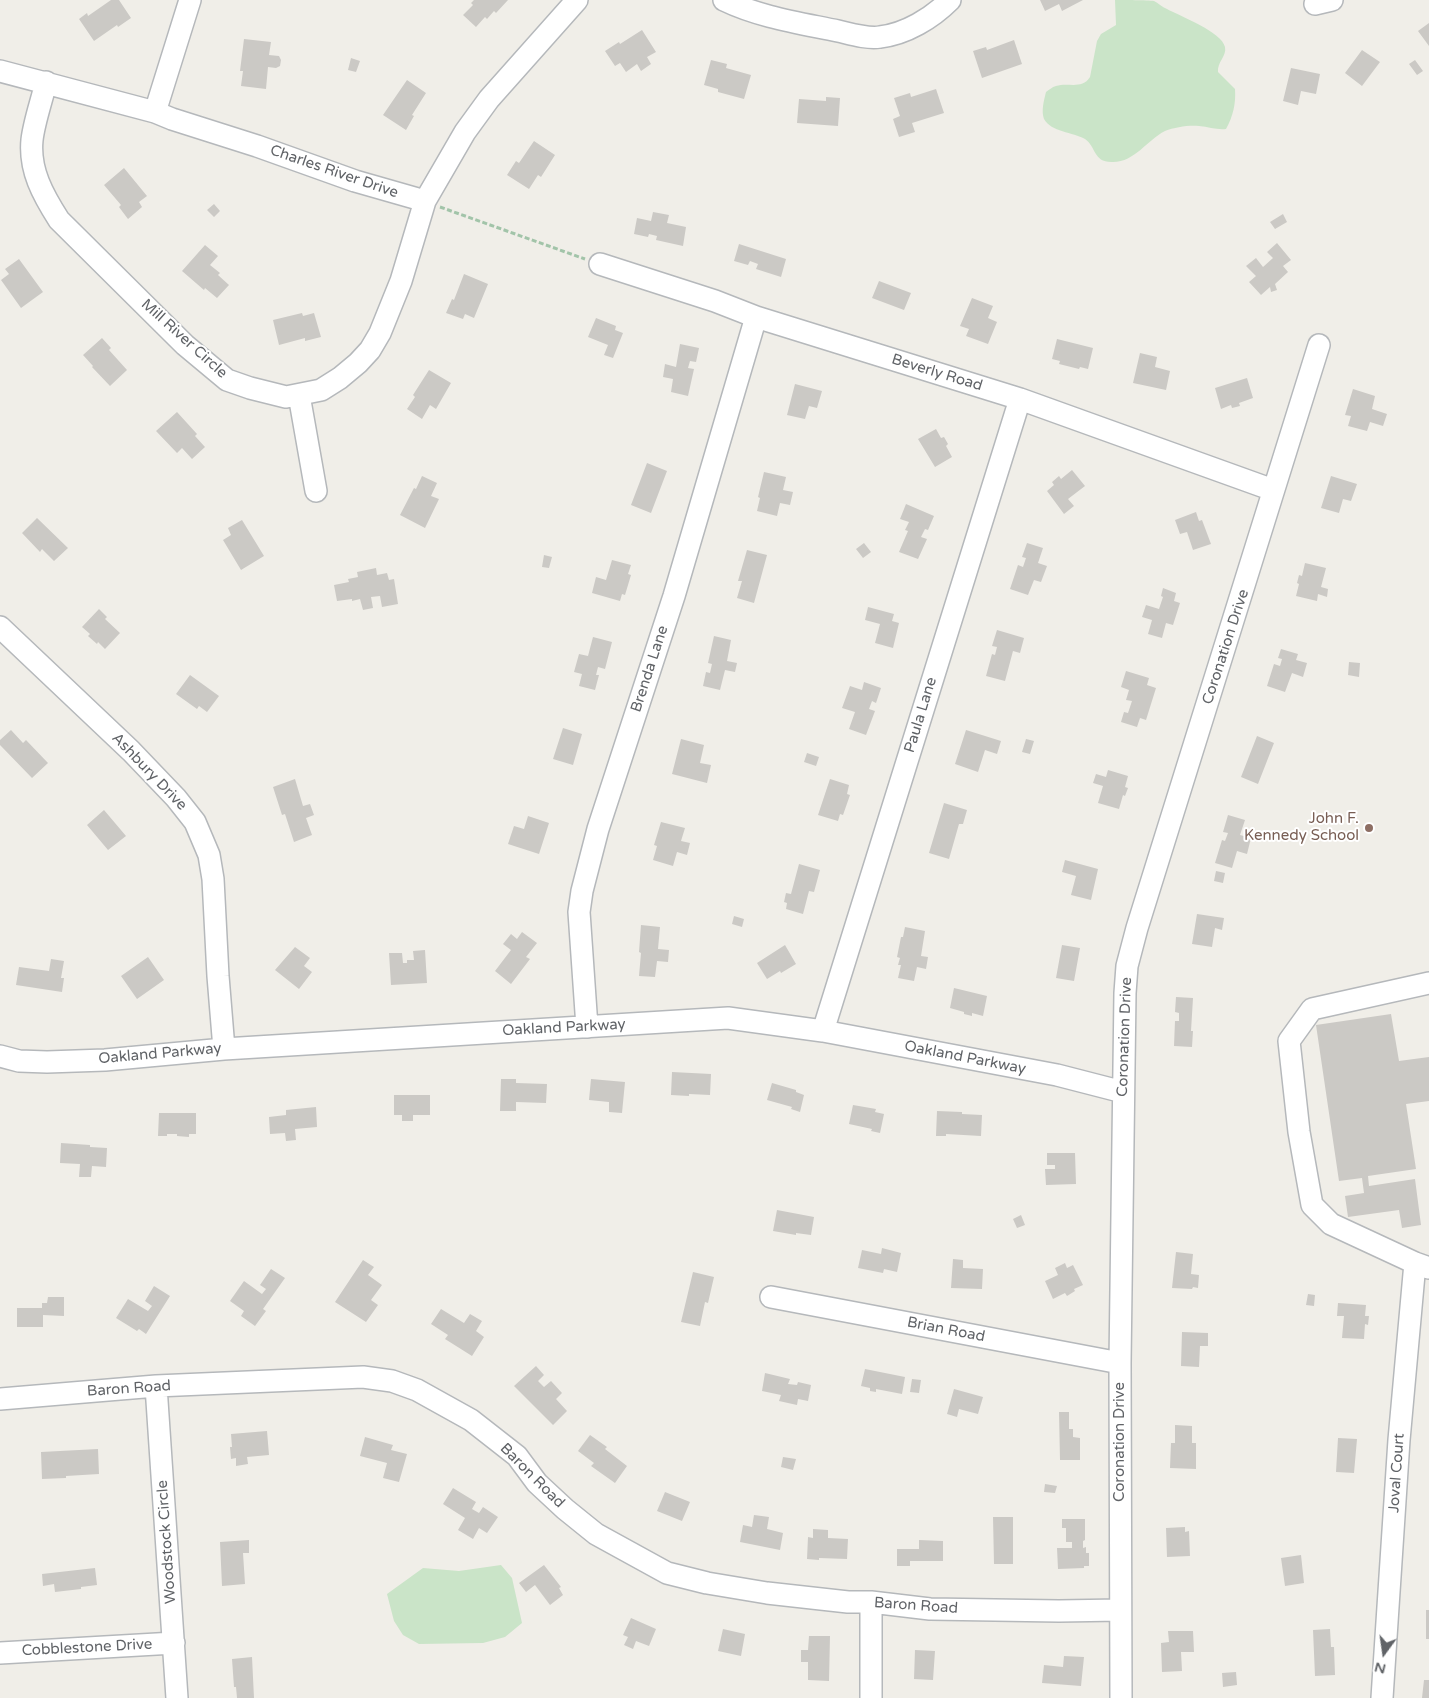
<!DOCTYPE html>
<html>
<head>
<meta charset="utf-8">
<style>
  body { margin:0 }
  #map { position:relative; width:1429px; height:1698px; overflow:hidden; background:#f0eee8; font-family:"Varela Round",sans-serif }
  canvas { display:block }
  .north { position:absolute; left:1359px; top:1628px; width:50px; height:50px; -webkit-text-stroke:4px #fff; paint-order:stroke; rotate:194deg; font-size:14px; font-weight:700; line-height:20px; text-align:center; color:#606367 }
  .north::after { content:''; display:block; margin:auto; width:18px; height:22px; background:#606367; clip-path:polygon(50% 0,100% 100%,50% 72%,0 100%) }
</style>
</head>
<body>
<div id="map">
<canvas width="1429" height="1698"></canvas>
<div class="north">N</div>
</div>
<script>
const context = document.querySelector('canvas').getContext('2d');
context.lineJoin = 'round';
function fillPath(path, color) {
  context.fillStyle = color;
  context.fill(path, 'evenodd');
}
function stroke(path, color, width, dash) {
  context.strokeStyle = color;
  context.lineWidth = width;
  context.lineCap = dash ? 'butt' : 'round';
  context.setLineDash(dash || []);
  context.stroke(path);
}
function write(font, color, halo, rows, align = 'center') {
  context.font = font + ' "Varela Round",sans-serif';
  context.lineWidth = 4;
  context.setLineDash([]);
  context.textBaseline = 'middle';
  context.strokeStyle = halo;
  context.fillStyle = color;
  for (const [text, x, y, turn = 0] of rows) {
    context.save();
    context.translate(x, y);
    context.rotate((+turn || 0) * Math.PI / 180);
    context.textAlign = isNaN(turn) ? turn : align;
    if (halo) context.strokeText(text, 0, 0);
    context.fillText(text, 0, 0);
    context.restore();
  }
}
fillPath(new Path2D(`
  M1115,0C1124,0 1147,0 1154,1C1158,3 1162,7 1167,9C1180,16 1222,32 1225,47C1227,56 1217,62 1218,72L1235,89C1236,104 1233,116 1226,129C1217,130 1209,127 1199,126C1189,125 1175,127 1165,131C1147,140 1135,162 1113,162C1093,163 1096,146 1085,139C1073,132 1051,132 1044,119C1041,111 1044,100 1046,92C1049,90 1052,87 1056,86C1068,82 1082,90 1090,77L1097,41L1101,34L1116,25Z
  M501,1565L512,1578L522,1623L505,1637L483,1643L419,1644L403,1635L394,1621L387,1594L423,1568L459,1571Z`), '#cae4c8');
fillPath(new Path2D(`
  M111,0H119L131,18L118,27L117,25L94,41L79,19L87,13L88,16Z
  M474,0H508L496,13L494,11L487,19L485,17L476,27L463,15L473,5L471,3Z
  M1040,0H1083L1062,11L1059,4L1045,11Z
  M1429,23V46L1418,31Z
  M642,30L656,52L647,57L651,64L641,71L637,64L626,72L620,63L615,66L605,51L619,42L620,44Z
  M244,39L271,42L269,55L279,56L281,60L280,66L276,68L268,67L266,89L241,86L243,71H240Z
  M1014,40L1022,64L982,78L973,51L986,47L987,50Z
  M1362,50L1380,62L1362,86L1345,73Z
  M351,58L360,61L356,72L348,70Z
  M711,60L727,64L726,68L751,75L744,99L718,92V89L704,85Z
  M1415,60L1423,71L1417,75L1409,64Z
  M1291,68L1320,74L1316,94L1301,91L1298,105L1283,101Z
  M407,80L426,93L412,115L414,116L406,130L383,115Z
  M936,89L944,113L912,123L915,132L899,137L893,119L900,116L894,98L910,93L911,97Z
  M826,97L840,98L838,126L797,123L799,99L826,101Z
  M534,141L555,155L541,177L538,175L529,189L507,175L516,161L519,163Z
  M124,168L147,196L139,202L142,207L128,219L119,207L121,205L104,185Z
  M214,204L220,211L214,217L207,210Z
  M653,212L669,215L667,223L686,227L683,246L656,240L657,236L649,234L648,237L634,234L637,218L651,221Z
  M1283,214L1287,222L1275,229L1270,222Z
  M1277,243L1291,260L1283,266L1288,272L1275,284L1277,290L1271,292L1270,287L1261,295L1249,282L1256,276L1246,266L1256,258L1263,267L1273,258L1267,252Z
  M739,244L786,259L781,277L756,269L758,264L750,261L748,265L734,261Z
  M205,245L218,256L210,265L220,273L218,275L229,285L217,298L205,288L204,290L182,271Z
  M19,259L43,292L21,308L1,280L9,274L5,269Z
  M464,274L488,284L474,318L465,314L463,319L446,313L452,299L454,300Z
  M879,281L911,293L904,310L872,298Z
  M972,298L993,306L988,318L997,322L988,344L966,336L969,329L960,326Z
  M302,313L303,316L314,313L321,337L305,341V338L279,345L273,320Z
  M596,318L616,326L615,330L623,333L613,358L604,355L608,345L588,337Z
  M102,338L111,348L109,350L127,370L110,386L92,367L93,366L83,355Z
  M1057,339L1093,348L1088,369L1080,367L1079,369L1059,364L1060,361L1052,359Z
  M680,344L699,348L696,362L690,361L688,368L694,369L688,396L671,392L673,379L663,377L665,364L676,367Z
  M1140,353L1157,357L1155,367L1170,371L1166,390L1133,383Z
  M429,370L451,383L436,409L430,405L422,419L407,409L415,397L413,395Z
  M1247,378L1253,398L1239,403L1240,406L1232,408L1231,405L1221,409L1215,388Z
  M795,384L822,391L817,408L809,406L805,419L787,415Z
  M1353,389L1375,396L1372,409L1387,414L1383,426L1370,422L1367,431L1348,426L1351,416L1345,415Z
  M177,412L197,434L195,436L205,447L192,459L182,448L177,453L156,431Z
  M936,429L941,438L944,437L948,444L946,446L952,457L935,467L918,439Z
  M647,463L667,471L651,513L631,505Z
  M1072,470L1085,486L1068,499L1074,506L1064,514L1047,491L1054,485L1052,482L1059,476L1061,479Z
  M764,472L786,477L783,490L793,492L790,505L780,503L777,516L757,511L760,498L758,497Z
  M422,476L437,483L431,496L439,499L425,528L400,515L414,488L416,489Z
  M1331,476L1357,484L1351,501L1343,499L1339,513L1321,508Z
  M906,504L934,516L928,530L925,529L921,537L927,539L918,559L899,552L908,531L905,530L909,522L900,519Z
  M1196,512L1199,521L1202,520L1211,544L1193,550L1187,532L1180,534L1175,520Z
  M37,518L68,548L54,561L42,549L40,552L22,533Z
  M242,520L264,556L241,570L223,540L231,535L228,528Z
  M864,543L871,552L863,558L856,549Z
  M1027,543L1043,548L1038,563L1047,566L1041,582L1034,580L1028,595L1010,589L1018,565L1023,567L1026,558L1022,557Z
  M747,550L767,555L754,603L737,598L742,581H738Z
  M544,555L552,557L549,568L542,567Z
  M612,560L631,565L628,574L631,575L625,595L622,594L620,601L592,593L596,577L606,580Z
  M1305,563L1326,568L1321,587L1328,589L1327,597L1318,594L1317,601L1296,596L1299,584L1297,583L1299,575L1302,576Z
  M376,568L377,575L387,573L389,580L394,579L398,604L382,607L380,596L371,597L373,608L363,610L360,599L352,601V599L337,601L334,585L349,582L348,579L358,577L357,572Z
  M1163,588L1176,593L1174,601L1180,603L1173,625L1166,623L1162,638L1148,634L1152,620L1142,617L1146,605L1159,609L1163,597L1161,596Z
  M868,607L894,614L892,621L899,623L893,648L875,643L880,624L865,620Z
  M99,609L107,617L105,619L120,633L105,649L98,642L97,644L88,636L90,634L82,627Z
  M997,630L1024,638L1020,653L1013,651L1005,681L986,676L992,654L995,655L997,647L992,646Z
  M714,636L731,640L727,661L737,663L735,672L725,670L720,690L703,686L706,672L710,673L712,664L708,663Z
  M593,637L612,642L605,669L598,667L596,675H599L595,690L579,686L582,674L574,672L579,654L588,656Z
  M1281,649L1298,654L1296,660L1307,663L1303,677L1292,673L1285,692L1267,686L1274,664L1280,666L1282,659L1278,658Z
  M1349,662L1360,663L1359,677L1348,675Z
  M1126,671L1149,678L1147,685L1156,688L1146,720L1140,718L1137,727L1121,722L1124,712L1128,713L1132,701L1126,700L1129,690L1121,687Z
  M190,675L219,696L207,712L199,706L197,709L176,694Z
  M864,682L881,688L876,703L872,701L869,709L875,711L866,735L849,729L855,712L842,708L850,686L862,690Z
  M563,728L582,734L573,765L553,759Z
  M11,730L23,743L26,740L48,763L32,778L0,745V740Z
  M966,730L1001,741L997,754L985,750L978,772L955,764Z
  M1257,736L1274,743L1258,784L1241,777Z
  M681,739L704,745L700,763L711,765L707,783L672,774Z
  M1026,739L1034,741L1030,754L1022,752Z
  M807,753L819,757L816,766L804,762Z
  M1108,770L1128,776L1125,787L1128,788L1125,796L1123,795L1119,809L1098,803L1103,786L1093,783L1096,774L1106,777Z
  M295,779L303,806L310,804L314,815L306,818L312,835L294,842L285,814L282,815L273,787Z
  M830,779L849,785L847,794L850,795L843,815L840,814L838,821L818,815Z
  M944,803L967,810L963,824H959L949,859L929,853Z
  M104,810L126,836L108,850L87,825Z
  M1228,815L1245,820L1240,835L1251,838L1247,854L1237,851L1232,868L1215,863L1222,840L1225,841L1228,833L1223,832Z
  M528,816L549,823L539,854L508,844L514,826L524,829Z
  M661,822L685,828L681,841L690,843L687,855L677,852L673,866L653,860L657,846L654,845Z
  M1065,860L1098,869L1091,900L1071,895L1076,876L1062,872Z
  M799,864L820,870L814,892L809,891L803,914L786,909L787,903L784,902L786,893L791,894Z
  M1216,871L1225,873L1223,883L1214,881Z
  M1197,914L1224,918L1222,930L1215,928L1212,947L1192,944Z
  M734,916L744,919L742,927L732,924Z
  M641,925L660,927L658,949L669,950L668,962L657,961L655,977L639,976L641,953L639,952Z
  M905,927L925,931L921,956L928,957L926,969L917,967L914,981L898,978L901,965H898L900,958L897,957L901,937H903Z
  M522,932L537,943L526,957L530,959L511,984L495,971L511,950L503,944L511,934L517,939Z
  M785,945L796,964L781,973L780,971L767,979L757,963Z
  M1062,945L1080,948L1074,981L1056,978Z
  M295,947L310,958L304,966L312,972L299,989L275,970Z
  M425,950L427,983L391,985L389,953H402L403,963H407V960H414L413,951Z
  M148,957L164,980L137,999L121,976Z
  M51,959L64,961L61,978H64L62,992L16,985L19,967L49,971Z
  M954,988L987,996L983,1016L972,1013V1016L964,1014V1012L950,1008Z
  M1176,997L1193,998L1191,1031H1193L1192,1047L1174,1046L1175,1021H1179V1013L1175,1012Z
  M1391,1014L1399,1061L1429,1057V1101L1406,1104L1416,1169L1368,1176L1369,1186L1415,1179L1421,1225L1402,1228L1399,1210L1348,1217L1345,1196L1364,1193L1362,1178L1339,1181L1316,1025Z
  M672,1072L711,1074L710,1095L689,1094V1096L671,1095Z
  M501,1079H516V1083L547,1084L546,1103L516,1102V1111H500Z
  M591,1079L625,1082L622,1113L609,1112V1102L589,1100Z
  M772,1083L796,1090V1092L804,1095L800,1112L791,1109L792,1107L767,1100Z
  M394,1095H430V1115H413V1121H402V1115H394Z
  M853,1105L876,1109L875,1112L884,1114L880,1133L871,1131L872,1129L849,1124Z
  M316,1107L317,1127L295,1129L296,1140L286,1141L285,1133L270,1134L269,1117L286,1115V1110Z
  M937,1111L962,1112V1114L982,1115L981,1136L946,1134V1136H936Z
  M159,1113H196V1134H189V1137L177,1136V1134H167V1136H158Z
  M61,1143L90,1145V1147L107,1148L106,1167L92,1166L91,1177H79L80,1164L60,1163Z
  M1047,1153H1075L1076,1184L1046,1185L1045,1169H1055V1165H1047Z
  M777,1210L814,1217L811,1235L796,1233V1235L773,1231Z
  M1021,1215L1025,1225L1017,1228L1013,1219Z
  M882,1248L901,1253L897,1272L884,1269L883,1273L858,1268L862,1250L881,1254Z
  M1176,1252L1193,1254L1191,1274L1199,1275L1198,1288L1193,1287L1192,1289L1172,1288Z
  M953,1259L963,1260V1268L983,1269L982,1289L951,1288Z
  M363,1260L374,1267L368,1275L382,1285L371,1300L378,1305L366,1322L335,1302Z
  M1065,1263L1067,1268L1073,1265L1083,1285L1074,1289L1075,1291L1067,1296L1065,1293L1053,1299L1045,1281L1058,1275L1055,1268Z
  M271,1269L285,1278L263,1309L266,1311L255,1326L241,1316L244,1311L230,1301L244,1281L262,1294L266,1289L260,1285Z
  M693,1272L714,1277L708,1303L705,1302L700,1326L681,1322Z
  M154,1286L170,1296L146,1334L139,1329L137,1331L116,1318L128,1299L148,1311L152,1306L145,1301Z
  M1308,1294L1315,1295L1314,1306L1306,1305Z
  M48,1297H64V1316L43,1315V1327H17V1308H42V1303H47Z
  M1338,1303L1366,1305L1365,1316H1369L1368,1325L1365,1324L1364,1339L1342,1338L1344,1316H1337Z
  M441,1309L464,1323L470,1314L482,1321L476,1331L484,1337L472,1356L445,1339L448,1335L431,1324Z
  M1182,1332L1208,1333V1346H1200L1199,1367L1181,1366Z
  M536,1366L544,1375L538,1381L544,1387L551,1381L562,1393L556,1399L567,1411L553,1425L514,1386Z
  M865,1369L905,1377L902,1394L876,1389V1392L870,1391V1388L861,1386Z
  M765,1373L790,1379L788,1384L797,1385L798,1382L811,1385L808,1401L798,1399L797,1405L779,1401L781,1395L762,1391Z
  M912,1379L921,1380L919,1393L910,1392Z
  M954,1389L983,1397L978,1414L959,1409L957,1417L947,1414Z
  M1059,1412H1069V1429H1073V1437L1080,1438V1460H1060Z
  M1175,1425L1192,1426V1443H1196V1469L1170,1468L1171,1443H1175Z
  M267,1431L269,1455L247,1457L248,1464L236,1466V1458L231,1459L230,1447H232L231,1434Z
  M590,1435L607,1447L605,1449L627,1466L615,1483L591,1466L594,1463L578,1451Z
  M365,1437L393,1445L391,1450L407,1454L399,1482L383,1478L387,1463L360,1456Z
  M1338,1438L1357,1439L1354,1473L1336,1472Z
  M98,1449L99,1474L66,1476V1478L42,1479L41,1452Z
  M783,1457L796,1459L793,1470L781,1467Z
  M1045,1484L1057,1486L1055,1493L1044,1492Z
  M453,1488L476,1502L472,1509L479,1513L483,1507L498,1517L487,1533L479,1528L473,1539L458,1530L465,1518L443,1504Z
  M665,1492L690,1502L682,1521L657,1511Z
  M754,1515L769,1517L767,1529L783,1533L780,1550L740,1542L743,1525L752,1527Z
  M993,1517H1013V1564H994Z
  M1062,1519H1085V1540L1083,1541V1548L1086,1547V1553H1089V1566H1084V1568L1058,1569L1057,1548H1072V1542H1066V1528H1062Z
  M1185,1527V1532L1189,1531L1190,1556L1167,1557L1166,1528Z
  M813,1529L828,1530V1538L848,1539L847,1559L819,1558V1560L807,1559L808,1537L813,1538Z
  M249,1540V1553H243L245,1584L222,1586L220,1542Z
  M919,1540L943,1541V1561H910V1566H897V1549H919Z
  M1301,1555L1304,1583L1285,1586L1281,1558Z
  M544,1565L561,1587L559,1588L563,1595L550,1605L535,1585L526,1592L519,1583Z
  M95,1568L97,1585L81,1587V1589L55,1592L54,1584L43,1586L42,1574Z
  M1426,1610H1429V1639H1426Z
  M631,1618L656,1629L649,1646L636,1641L633,1649L624,1645L628,1637L623,1635Z
  M723,1629L745,1634L741,1656L718,1651Z
  M1330,1629L1331,1647H1334L1335,1675L1315,1676L1313,1630Z
  M1168,1631H1193L1194,1652H1181L1182,1671L1162,1672L1161,1643L1169,1642Z
  M809,1636H830L829,1681L808,1680V1662H801V1650H808Z
  M915,1650L935,1651L933,1680L914,1679Z
  M1064,1656L1084,1657L1081,1686L1042,1683L1044,1665L1063,1667Z
  M252,1657L254,1698H237L236,1687H234L232,1659Z
  M1236,1672L1237,1685L1223,1687L1222,1673Z
  M1424,1680H1429V1698H1422Z`), '#cbc9c5');
const minor = new Path2D(`
  M724,0C759,17 800,23 838,31C851,34 867,39 880,37C906,34 932,18 950,0
  M1315,4L1332,0
  M0,71L155,112L172,119L257,146L355,181L425,201L465,132L489,99L577,0
  M46,82C42,100 34,122 32,140C29,170 43,195 59,220L185,345L227,380L250,388L286,397L321,390L340,378L358,363L370,350L380,333L401,281L425,201
  M155,112L190,0
  M600,264L715,301L756,317L1020,399L1273,490
  M299,395L316,491
  M0,627L131,751L176,798L195,822L209,855L213,879L218,976L224,1049
  M1429,983L1312,1009L1289,1041L1299,1132L1312,1205L1331,1224L1415,1263L1429,1268
  M587,1027L579,912L582,891L598,829L674,596L756,317
  M823,1031L1020,399
  M0,1056L19,1061L47,1062L105,1060L224,1049L728,1018L823,1031L1057,1075L1123,1092
  M771,1297L1120,1363
  M156,1386L177,1698
  M0,1399L156,1386L363,1377L392,1381L417,1390L471,1420L517,1456L537,1483L565,1509L596,1534L667,1573L707,1583L767,1593L848,1602H871L930,1609L1059,1611L1120,1610
  M871,1602V1698
  M0,1653L174,1643
  M1121,1698L1120,1363L1125,993L1127,966L1137,928L1319,345
  M1382,1698L1399,1440L1415,1263`);
stroke(minor, '#b5b8bb', 24);
stroke(new Path2D(`
  M440,207L585,259`), '#a2c4a9', 3, [5, 2.5]);
stroke(minor, '#fff', 21);
for (const [x, y, r, color] of [
  [1369,828,5,"#8d6e63"]
]) {
  const dot = new Path2D();
  dot.arc(x, y, r, 0, 2 * Math.PI);
  context.fillStyle = color;
  context.fill(dot);
  stroke(dot, '#fff', 2);
}
write('15px', '#606367', '#fff', [
  ["Charles River Drive",334,172,19],
  ["Mill River Circle",184,339,42],
  ["Beverly Road",937,373,17],
  ["Coronation Drive",1226,647,-72],
  ["Brenda Lane",650,669,-72],
  ["Paula Lane",921,715,-73],
  ["Ashbury Drive",149,772,46],
  ["Oakland Parkway",564,1028,-3],
  ["Coronation Drive",1125,1037,-88],
  ["Oakland Parkway",160,1054,-5],
  ["Oakland Parkway",965,1058,11],
  ["Brian Road",946,1330,11],
  ["Baron Road",129,1389,-4],
  ["Coronation Drive",1120,1442,-90],
  ["Joval Court",1397,1473,-86],
  ["Baron Road",532,1476,45],
  ["Woodstock Circle",167,1542,-94],
  ["Baron Road",916,1606,4],
  ["Cobblestone Drive",87,1648,-3]
]);
write('15px', '#785e54', '#fff', [
  ["John F.",1359,819],
  ["Kennedy School",1359,836]
], 'right');
</script>
</body>
</html>
